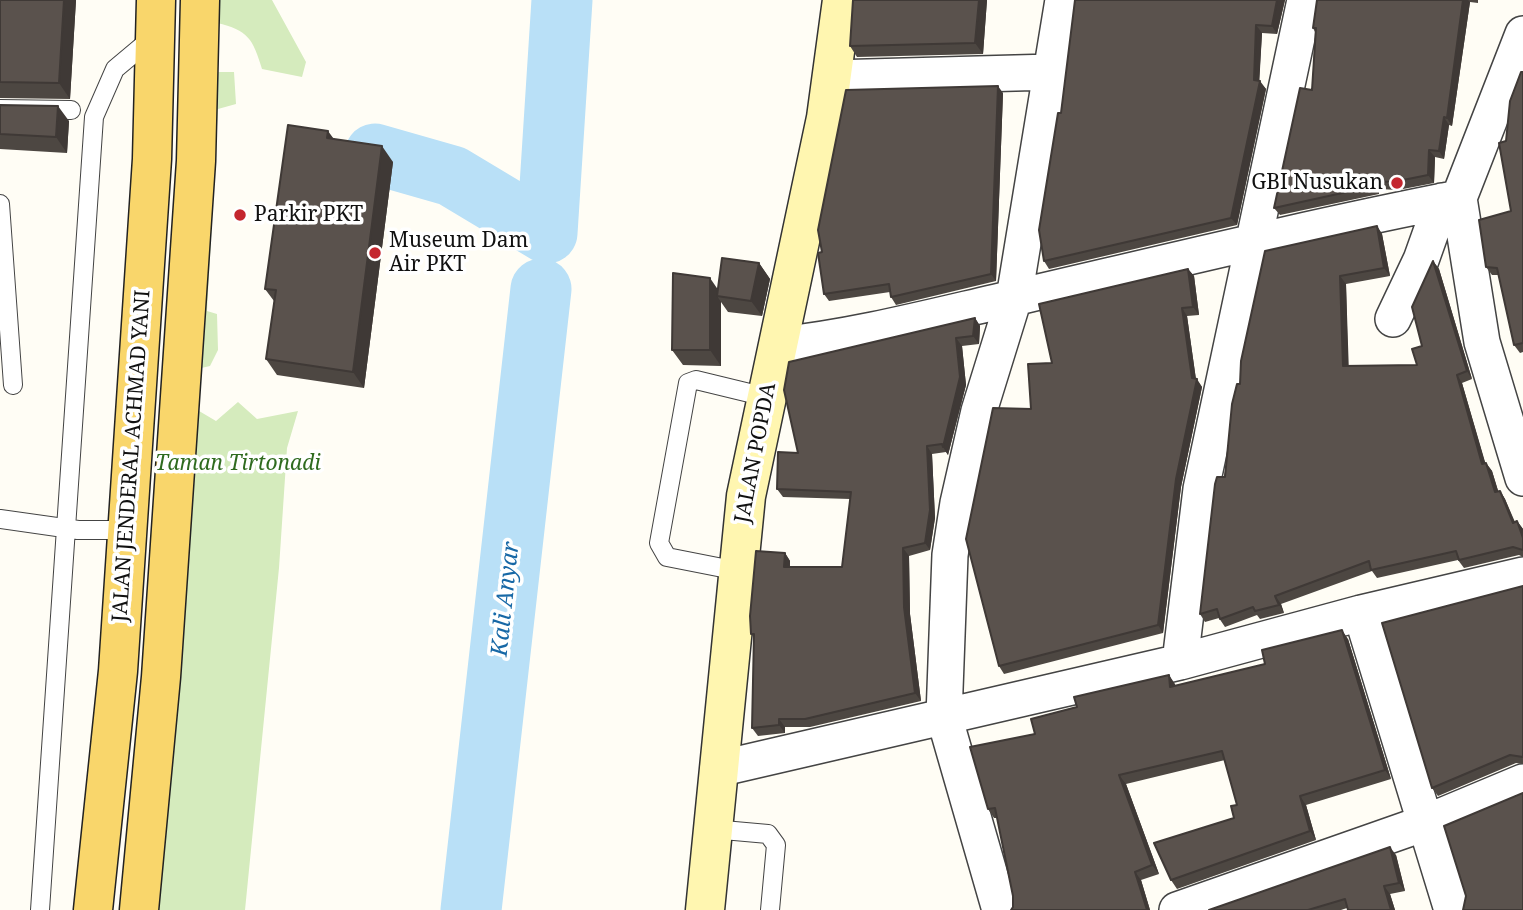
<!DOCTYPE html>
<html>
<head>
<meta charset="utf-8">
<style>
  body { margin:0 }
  canvas { display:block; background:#fffdf5 }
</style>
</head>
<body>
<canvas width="1523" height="910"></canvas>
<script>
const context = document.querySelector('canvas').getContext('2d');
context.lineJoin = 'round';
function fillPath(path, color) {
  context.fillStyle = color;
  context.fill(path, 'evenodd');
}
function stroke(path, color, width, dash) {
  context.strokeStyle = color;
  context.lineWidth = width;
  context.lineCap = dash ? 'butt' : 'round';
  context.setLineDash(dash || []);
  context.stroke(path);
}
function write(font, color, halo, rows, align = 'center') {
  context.font = font + ' "Noto Serif",serif';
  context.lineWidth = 7;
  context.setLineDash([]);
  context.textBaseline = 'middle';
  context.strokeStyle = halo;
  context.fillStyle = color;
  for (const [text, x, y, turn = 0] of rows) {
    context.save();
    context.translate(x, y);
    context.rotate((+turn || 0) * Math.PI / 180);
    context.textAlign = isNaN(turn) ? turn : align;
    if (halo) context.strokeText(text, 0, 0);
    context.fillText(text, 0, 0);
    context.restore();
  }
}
fillPath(new Path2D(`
  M217,0H272L306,62L302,77L262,69C253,39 248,30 217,23Z
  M213,72H234L236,104L218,109L207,311L217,314L218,350L210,366L197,369Z
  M238,402L257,419L298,411L287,448L279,568L245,910H153L194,408L216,421Z`), '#d5ebbd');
stroke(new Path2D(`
  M375,154L452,176L547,233L562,0
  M471,910L541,289`), '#b9e0f7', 61);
const service = new Path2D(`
  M0,109L71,110
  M0,204L13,385
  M0,519L78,530H128
  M738,571L667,557L659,543L688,383L696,380L766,397
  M712,829L768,834L776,845L770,910
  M40,910L94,117L115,69L152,38`);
const minor = new Path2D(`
  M1523,34L1459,198L1482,342L1523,478
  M831,78L1052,72
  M1393,319L1421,260L1442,201
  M779,345C861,336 938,315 1018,297C1164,263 1311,227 1459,198
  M1361,613L1452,910
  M1180,662L1201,489L1305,0
  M718,769L1180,662L1361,613L1523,575
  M1000,910L944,716L950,555L958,503L979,411L1014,298L1063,0
  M1177,910L1425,823L1523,782`);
const secondary = new Path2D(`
  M705,910L746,496L826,118L842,0`);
const primary = new Path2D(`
  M93,910L118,671L152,159L156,0
  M139,910L161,677L196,161L200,0`);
stroke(service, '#444', 20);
stroke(minor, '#444', 38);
stroke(secondary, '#333', 41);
stroke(primary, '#222', 41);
stroke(service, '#fff', 18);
stroke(minor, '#fff', 35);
stroke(secondary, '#fff6b0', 38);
stroke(primary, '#f9d66b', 38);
fillPath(new Path2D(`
  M0,0H76L70,99L0,98Z
  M987,0L983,54L857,57L850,46Z
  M1075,0H1285L1277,34L1262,33L1259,81L1266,89L1237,225L1049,269L1044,261Z
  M1317,0H1478V3L1470,2L1452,126L1449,125L1444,159L1435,157L1434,183L1398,190L1379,189V194L1280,215L1274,208L1312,90L1315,32L1313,28Z
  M1523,72V352L1520,353L1514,345L1499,275H1492L1486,267L1511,211L1506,141Z
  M1003,93L996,281L896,305L891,297L890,292L829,301L824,294L822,252Z
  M0,105L69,121L67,153L0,149Z
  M333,139L393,162L364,388L277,375L266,359L274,301L265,289Z
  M1377,226L1382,234L1390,276L1346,284L1348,366L1417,365L1422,346L1433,261L1439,269L1472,379L1462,383L1485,463H1486L1492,471L1498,491H1500L1505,499L1515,522L1517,521L1523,529V557L1519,555L1464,568L1458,560L1377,578L1372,571L1281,604L1284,613L1260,619L1257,615L1225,627L1219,618L1205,622L1200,614L1240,384Z
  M759,263L770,279L762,316L728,312L721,302V366L683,365L672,350L718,289Z
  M1188,269L1194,276L1199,315L1187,316L1196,379L1202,387L1181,487L1163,633L1004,674L999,666L1031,409L1052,363Z
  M975,318L980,326L979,344L962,346L966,385L948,455L946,452L932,454L935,518L930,550L909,556L910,614L921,701L810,727H785V733L758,736L752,728L754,638L751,634L785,553L790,561V567H842L850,499L783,497L777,489L798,453Z
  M1523,586V764L1516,763L1438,796L1432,788Z
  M1348,639L1391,779L1306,805L1316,840L1177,889L1171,880L1234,818L1237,805L1225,760L1126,784L1159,874L1141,880L1150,910H1011L1013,907V896L997,818H994L988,809L1035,734L1077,707L1169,675L1175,686L1265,664Z
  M1396,855L1405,891L1390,894L1395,910H1348L1347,908L1341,910H1209Z`), '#4d4742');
fillPath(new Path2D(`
  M64,0H76L70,99L59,83Z
  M979,0H987L983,54L975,43Z
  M1277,0H1285L1277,34L1272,26Z
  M1463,0H1468L1470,2L1452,126L1447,118Z
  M1256,25L1262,33L1259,87L1260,81L1266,89L1237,225L1231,218L1254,80Z
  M998,86L1003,93L996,281L991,274Z
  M58,106L69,121L67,153L56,137Z
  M1444,117L1449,125L1444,159L1439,151Z
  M328,131L339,146L327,138Z
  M382,146L393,162L364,388L353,372Z
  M1429,150L1435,157L1434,183L1428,175Z
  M1373,181L1379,189V194L1374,186Z
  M1377,226L1382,234L1390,276L1384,268Z
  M1433,261L1439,269L1472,379L1467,371Z
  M759,263L770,279L762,316L751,301Z
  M1188,269L1194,276L1199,315L1193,307Z
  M1340,276L1346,284L1349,374L1343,366Z
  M710,278L721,294L717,296L721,302V366L710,350Z
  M1182,308L1187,316L1196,380L1197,379L1202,387L1181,487L1163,633L1158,625L1176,479L1192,378Z
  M975,318L980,326L979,344L973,336Z
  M956,338L962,346L966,385L948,455L943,447Z
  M1457,375L1462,383L1488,472L1482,464Z
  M927,446L932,454L935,518L930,550L925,543Z
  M1486,463L1492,471L1501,500L1495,492Z
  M1500,491L1505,499L1518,531L1513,523Z
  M1517,521L1523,529V538Z
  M903,548L909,556L910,614L921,701L915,693L904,607Z
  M785,553L790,561L789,575L784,567Z
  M1275,596L1281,604L1284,613L1279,605Z
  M1342,630L1348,639L1391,779L1385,770Z
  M1169,675L1175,684L1177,696L1170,687Z
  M779,719L785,727V733L779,725Z
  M1119,775L1126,784L1159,874L1152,865Z
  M1300,796L1306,805L1316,840L1310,831Z
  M1390,847L1396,855L1405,891L1399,883Z
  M1135,872L1141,880L1150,910H1147Z
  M1384,886L1390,894L1395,910H1391Z`), '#3f3936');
const building = new Path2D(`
  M0,0H64L59,83L0,82Z
  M853,0H979L975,43L850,46Z
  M1075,0H1277L1272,26L1256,25L1254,80L1260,81L1231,218L1044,261L1039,230L1058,113H1061Z
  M1317,0H1463L1447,118L1444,117L1439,151L1429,150L1428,175L1393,182L1373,181L1374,186L1274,208L1300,88L1312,90L1316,28H1313Z
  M1521,72H1523V343L1514,345L1497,268L1486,267L1479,220L1511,211L1499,143L1506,141L1510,101Z
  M998,86L991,274L891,297L889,284L824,294L818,253L822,252L818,230L846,90Z
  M0,105L58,106L56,137L0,134Z
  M288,125L328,131L327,138L382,146L353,372L266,359L276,290L265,289Z
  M1377,226L1384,268L1340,276L1343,366L1417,365L1412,349L1422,346L1412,307L1433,261L1467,371L1457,375L1482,464L1486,463L1495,492L1500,491L1513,523L1517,521L1523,538V550L1513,547L1459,560L1456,551L1371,570L1369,561L1275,596L1279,605L1255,611L1253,607L1220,619L1217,609L1200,614L1215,484L1217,477H1225L1232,404L1237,384H1240L1241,361L1265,251Z
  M722,258L759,263L751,301L717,296Z
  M1188,269L1193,307L1182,308L1192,378L1197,379L1176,479L1158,625L999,666L966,539L993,408L1031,409L1028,364L1052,363L1039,304Z
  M673,273L710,278V350H672Z
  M975,318L973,336L956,338L960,377L943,447L942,444L927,446L930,510L925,543L903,548L904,607L915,693L805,719H779V725L752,728L754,634H751L750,616L756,551L785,553L784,567H842L851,492L777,489L778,452L798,453L784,390L789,362Z
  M1523,586V757L1510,755L1432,788L1382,623Z
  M1342,630L1385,770L1300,796L1310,831L1171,880L1154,843L1234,818L1231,806L1237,805L1222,751L1119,775L1152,865L1135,872L1147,910H1011L1013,907V896L995,808L988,809L970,747L1035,734L1031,719L1077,707L1074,697L1169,675L1170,687L1265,664L1262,650Z
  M1523,793V910H1463L1466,896L1444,826Z
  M1390,847L1399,883L1384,886L1391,910H1348L1345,899L1308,910H1209Z`);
fillPath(building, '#5a524d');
stroke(building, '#3f3936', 2);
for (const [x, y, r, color] of [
  [1397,183,7,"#c4262e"],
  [240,215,7,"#c4262e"],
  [375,253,7,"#c4262e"]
]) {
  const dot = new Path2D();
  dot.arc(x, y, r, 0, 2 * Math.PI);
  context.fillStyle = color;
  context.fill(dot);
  stroke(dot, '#fff', 2.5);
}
write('21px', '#111', '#fff', [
  ["GBI Nusukan",1383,183,"right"],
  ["Parkir PKT",254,215],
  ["Museum Dam",389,241],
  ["Air PKT",389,265]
], 'left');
write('21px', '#111', '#fff', [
  ["JALAN POPDA",756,453,-79],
  ["JALAN JENDERAL ACHMAD YANI",132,456,-86]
]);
write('italic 21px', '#2f6b1f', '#fff', [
  ["Taman Tirtonadi",238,464]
]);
write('italic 23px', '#1768a6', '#fff', [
  ["Kali Anyar",506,599,-84]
]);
</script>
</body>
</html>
